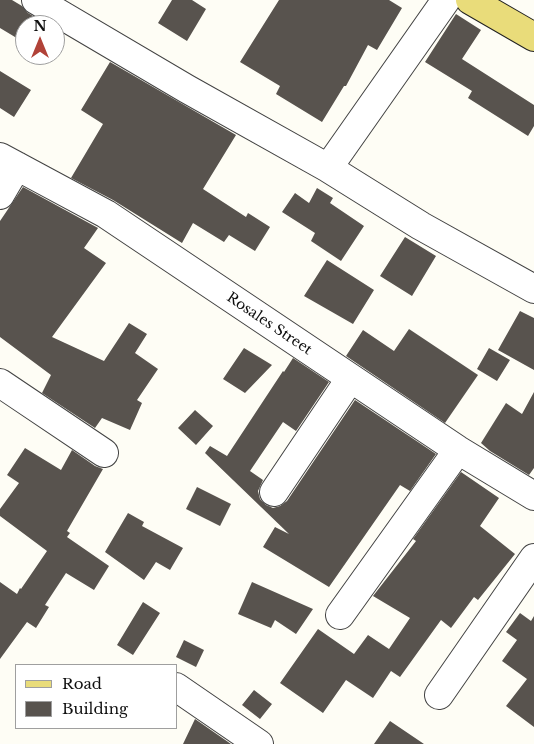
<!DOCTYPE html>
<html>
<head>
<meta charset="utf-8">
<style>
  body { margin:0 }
  #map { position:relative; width:534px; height:744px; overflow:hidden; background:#fefdf5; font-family:"Libre Baskerville",serif }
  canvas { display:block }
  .legend { position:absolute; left:15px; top:664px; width:162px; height:65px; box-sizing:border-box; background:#fff; border:1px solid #9f9f9f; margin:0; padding:6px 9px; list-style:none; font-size:15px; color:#101010 }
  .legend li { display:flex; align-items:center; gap:10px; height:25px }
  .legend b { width:25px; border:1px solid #9f9f9f }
  .north { position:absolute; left:15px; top:15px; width:50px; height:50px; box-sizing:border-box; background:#fff; border:1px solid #9f9f9f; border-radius:50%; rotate:0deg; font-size:14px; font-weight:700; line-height:20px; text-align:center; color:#101010 }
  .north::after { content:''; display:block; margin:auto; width:18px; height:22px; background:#b14238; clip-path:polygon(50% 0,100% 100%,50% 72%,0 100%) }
</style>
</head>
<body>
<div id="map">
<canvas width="534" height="744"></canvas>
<ul class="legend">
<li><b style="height:6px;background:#e9dc7a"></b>Road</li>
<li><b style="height:14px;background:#58534e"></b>Building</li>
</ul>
<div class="north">N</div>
</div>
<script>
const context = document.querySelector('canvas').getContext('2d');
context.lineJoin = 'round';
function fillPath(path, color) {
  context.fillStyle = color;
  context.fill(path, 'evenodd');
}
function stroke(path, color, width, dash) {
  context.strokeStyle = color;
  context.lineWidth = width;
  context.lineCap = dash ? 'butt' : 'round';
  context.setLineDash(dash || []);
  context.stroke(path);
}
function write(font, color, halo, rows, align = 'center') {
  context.font = font + ' "Libre Baskerville",serif';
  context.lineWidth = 5;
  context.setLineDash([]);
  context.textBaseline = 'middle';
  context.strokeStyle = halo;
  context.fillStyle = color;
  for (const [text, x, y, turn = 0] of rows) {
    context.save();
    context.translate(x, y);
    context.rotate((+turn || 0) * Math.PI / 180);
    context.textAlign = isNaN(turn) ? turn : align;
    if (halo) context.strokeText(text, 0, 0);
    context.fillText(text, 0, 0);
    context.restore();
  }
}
fillPath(new Path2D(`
  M0,0H12L22,6L28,13L48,25H25V43L0,28Z
  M172,0H192L206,9L187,41L158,23Z
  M279,0H389L402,8L377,50L368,45L346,86H344L322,122L276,94L280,86L240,62Z
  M456,14L481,30L462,59L534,105V126L528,136L468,98L472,91L425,62Z
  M110,62L236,135L203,189L246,217L248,213L270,227L255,251L229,235L224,242L193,223L182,243L113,200L71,178L103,124L81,110Z
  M0,71L31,90L14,117L0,108Z
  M23,187L98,228L84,248L106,263L52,337L104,361L129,323L147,334L135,353L158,369L137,400L142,403L130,430L102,418L95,428L42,393L51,375L0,337V221Z
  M317,188L333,198L330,203L364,226L341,261L311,241L315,233L282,212L295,193L309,203Z
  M405,237L436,256L412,296L380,276Z
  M327,260L374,290L353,324L304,296Z
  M520,311L534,318V370L498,350Z
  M409,329L478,375L445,423L346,356L363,330L394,351Z
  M244,348L272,365L245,393L223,379Z
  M489,348L510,360L497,381L477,369Z
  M293,358L329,382L296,431L283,422L250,471L263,480L258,491L260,499L266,505L273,508L280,506L287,501L355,400L436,454L410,491L400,485L329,587L263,547L275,527L289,534L205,453L210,446L227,456L283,371L284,372Z
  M534,392V468L529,475L490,451L481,443L506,403L522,414Z
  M195,410L213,426L196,445L178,428Z
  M25,448L61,470L72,450L95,466L103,469L67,531L70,533L67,537L109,566L94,590L66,573L45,605L49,607L36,628L27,622L0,659V582L17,594L20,588L21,589L47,551L0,516V509L19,483L7,475Z
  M461,472L499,498L480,526L515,554L478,600L474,597L451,628L441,620L400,677L391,671L373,698L346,680L323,713L280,683L318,629L354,654L368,635L389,649L410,618L373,596L416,541L413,539Z
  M197,487L231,504L220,526L186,509Z
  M128,513L144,522L142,526L183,548L170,570L156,562L144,580L105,552Z
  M252,582L313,609L296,634L275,620L271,628L238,614Z
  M143,602L160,613L133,655L117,645Z
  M520,613L531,621L534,616V727L506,706L527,679L502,661L517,640L506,632Z
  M184,640L204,650L196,667L176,657Z
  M254,690L272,704L260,719L242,705Z
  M195,719L231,744H183Z
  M390,721L424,744H374Z`), '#58534e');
const minor = new Path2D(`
  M36,0L187,89L328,168L421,226L534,289
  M0,157L106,214L458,450L534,496
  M328,168L446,0
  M0,195L17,166
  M0,383L104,453
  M274,492L350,379
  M340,615L458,450
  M176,687L259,744
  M439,695L534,558`);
const major = new Path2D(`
  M470,0L534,37`);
stroke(minor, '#434343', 30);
stroke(major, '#212121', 30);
stroke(minor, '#fff', 28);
stroke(major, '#e9dc7a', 28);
write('14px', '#101010', '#fff', [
  ["Rosales Street",269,324,34]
]);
</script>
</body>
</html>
